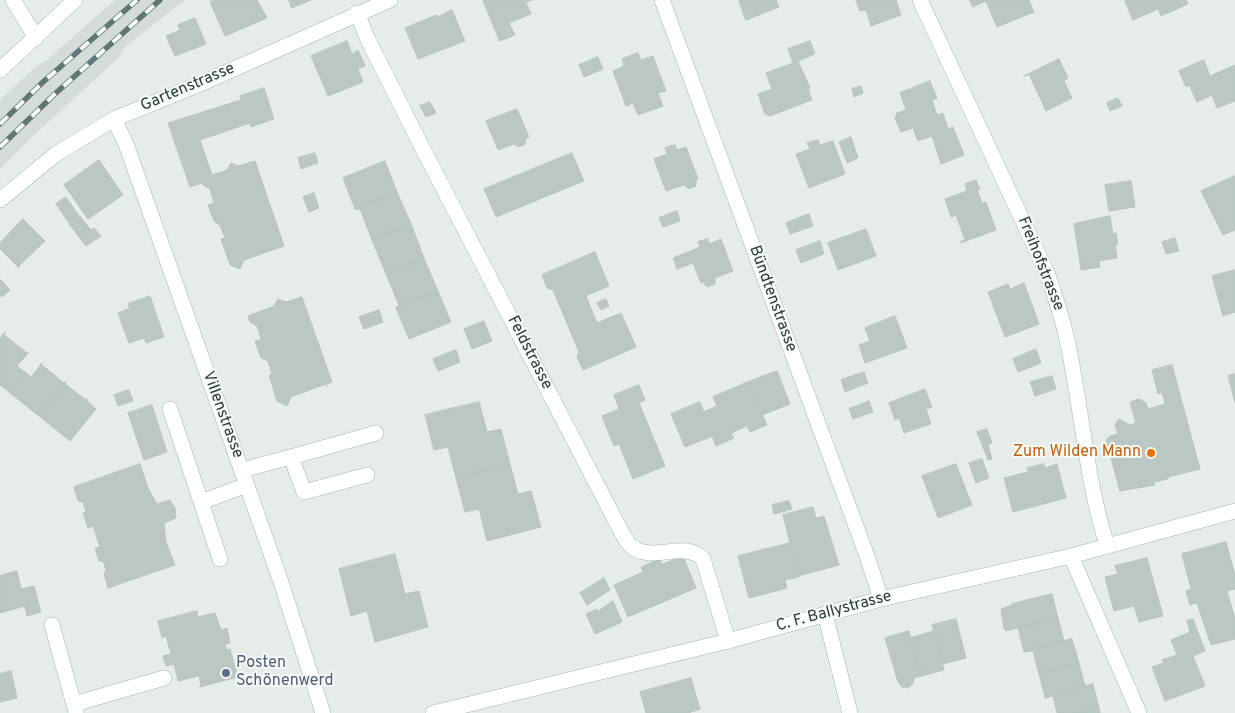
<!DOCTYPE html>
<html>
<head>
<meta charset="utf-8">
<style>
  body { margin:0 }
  canvas { display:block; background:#e5ecea }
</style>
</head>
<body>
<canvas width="1235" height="713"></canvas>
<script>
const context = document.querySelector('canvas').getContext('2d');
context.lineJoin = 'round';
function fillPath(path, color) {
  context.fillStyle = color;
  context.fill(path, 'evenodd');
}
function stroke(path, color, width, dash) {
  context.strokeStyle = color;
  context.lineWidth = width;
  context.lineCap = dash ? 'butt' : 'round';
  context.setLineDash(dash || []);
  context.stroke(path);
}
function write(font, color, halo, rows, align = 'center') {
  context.font = font + ' Overpass,sans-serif';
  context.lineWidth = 4;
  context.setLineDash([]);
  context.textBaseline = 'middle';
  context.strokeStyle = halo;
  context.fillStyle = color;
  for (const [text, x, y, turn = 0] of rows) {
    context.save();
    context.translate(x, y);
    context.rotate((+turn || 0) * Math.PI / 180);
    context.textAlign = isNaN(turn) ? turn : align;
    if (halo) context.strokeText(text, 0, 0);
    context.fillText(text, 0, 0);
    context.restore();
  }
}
fillPath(new Path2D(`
  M115,0H185L125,47L118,58L31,138L0,169V100L34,68L48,59Z`), '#d3dcd9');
const building = new Path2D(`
  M214,0H257L267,18L225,36L210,2Z
  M289,0H311L292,8Z
  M483,0H532L526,2L531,14L509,23L515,35L500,41Z
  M739,0H776L779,7L746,20Z
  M856,0H896L901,15L871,26L866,10L860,11Z
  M970,0H1029L1034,12L997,27L986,1L973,7Z
  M1125,0H1186L1188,4L1161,16L1158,9L1133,20Z
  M452,10L465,41L418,59L405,28L436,15L437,17Z
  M195,18L206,44L175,56L166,36L180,30L178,25Z
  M347,41L352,54L358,50L365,66L358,69L363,82L328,96L311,56Z
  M810,41L815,54L798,61L810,88L808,89L812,100L770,116L765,114L758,94L772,89L766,73L793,63L788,49Z
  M638,53L641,60L653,56L666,91L658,93L663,106L638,115L633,103L626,106L613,71L624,66L622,59Z
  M598,57L603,69L584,77L579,65Z
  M1059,59L1068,78L1064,81L1072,98L1046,111L1029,74L1024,76Z
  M1204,60L1210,76L1235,65V101L1217,108L1212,95L1197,102L1189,85L1186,87L1179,71Z
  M930,81L937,98L932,100L937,115L943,113L948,129L953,127L964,155L941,164L932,136L918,141L913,128L901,132L895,118L897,113L906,110L900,93Z
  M861,86L863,93L854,97L852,89Z
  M264,88L274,119L251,127L250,123L200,140L212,175L227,170L231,163L238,166L255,161L284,246L244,260L240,269L230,265L221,239L225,238L220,225L214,221L208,205L214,203L210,189L203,185L202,183L190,187L168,123L241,100L240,96Z
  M1118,98L1122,106L1110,111L1107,103Z
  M430,102L436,113L426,117L420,106Z
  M517,109L529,137L526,138L525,144L519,147L514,144L498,150L486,121Z
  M851,137L858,158L847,163L839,142Z
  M818,140L820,145L833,141L845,174L809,188L796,154L810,149L807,143Z
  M675,145L677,150L686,147L698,179L696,180V186L689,189L684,185L666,191L654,159L667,154L665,148Z
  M315,153L318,163L301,169L298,158Z
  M572,153L584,181L496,217L484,189Z
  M99,160L123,195L88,219L64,185Z
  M385,161L397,192L355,209L343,178Z
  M1235,176V230L1223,235L1201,191Z
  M976,180L980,189H977L982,203L986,202L996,230L961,243V241L965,240L956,215L951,217L945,199L967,191L965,184Z
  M1131,181L1135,207L1109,211L1105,185Z
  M397,192L411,224L372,240L360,209H355Z
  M314,193L319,208L309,212L303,197Z
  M66,197L79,216L69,223L56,204Z
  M677,211L680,221L663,227L659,218Z
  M809,214L813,226L790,234L786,223Z
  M80,216L91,230L94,228L101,236L86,246L69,224Z
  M1110,216L1113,234L1116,233L1118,244L1115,245L1117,258L1099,261L1100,267L1081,270L1074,224Z
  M23,219L45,241L19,266V268L0,249V243Z
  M411,224L424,258L386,274L372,240Z
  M866,229L876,256L838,270L828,243Z
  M1175,238L1179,251L1166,254L1162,242Z
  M708,239L709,244L721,239L733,271L715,278V284L707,287L703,282L701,283L693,263L677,269L673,258L700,247L698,242Z
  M820,241L824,254L801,263L796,250Z
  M595,252L609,286L586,296L597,323L621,313L636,347L583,370L577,357L579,352L553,290L547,288L542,275Z
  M424,258L438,291L396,308L399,305L386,274Z
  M1235,270V312L1223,316L1212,276Z
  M0,279L10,290L2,297L0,295Z
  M1024,283L1039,324L1005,337L988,292L1008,284L1010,289Z
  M438,291L451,322L409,339L396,308Z
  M150,296L164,337L146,343L144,338L129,343L118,313L130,308L128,304Z
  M302,297L332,382L326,384L327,387L326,384L291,397L287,406L277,401L269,375L272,374L268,361L261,358L255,341L261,339L257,326L250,322L248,316L274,306L278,299L286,302Z
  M606,299L609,306L601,310L597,303Z
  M379,310L383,322L364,329L359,317Z
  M895,316L907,348L865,363L859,345L870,341L865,328Z
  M484,321L492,341L472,349L464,329Z
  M5,332L4,335L27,353L29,352L17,366L25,372L9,392L0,385V338Z
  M1036,349L1041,363L1018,372L1013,359Z
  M456,350L460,362L438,371L433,359Z
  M42,363V365L64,383L66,382L39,416L9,392L25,372L31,377Z
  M1172,365L1200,469L1168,477V479L1154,482L1155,485L1120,491L1106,440L1110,436L1118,434L1115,425L1119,419L1130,425L1136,423L1130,402L1139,399L1146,403L1148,409L1165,404L1162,392L1158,394L1152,370Z
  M777,371L790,404L762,415L748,382Z
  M864,372L868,383L845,392L841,380Z
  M1235,374V403L1228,376Z
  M1052,376L1056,389L1035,396L1030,382Z
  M66,382L65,384L86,400L88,399L87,401L96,409L70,441L39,416Z
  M748,382L767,425L750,432L747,426L731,433L734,438L716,446L703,412L717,406L713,397Z
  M639,385L645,400L639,403L665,466L633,479L619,444L614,446L602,416L619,409L614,395Z
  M925,389L932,407L926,409L931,424L904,433L899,418L895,420L889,403Z
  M129,390L133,401L118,406L114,395Z
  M869,401L873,412L853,419L849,409Z
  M479,402L487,432L501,429L510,464L456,478L448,447L434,450L425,415Z
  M700,402L713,436L685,447L671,414Z
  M152,405L167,452L144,460L128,413Z
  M987,429L992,443L988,445L992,459L988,460L977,432Z
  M982,459L989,478L976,483L969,463Z
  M140,464L148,488L157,504L170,500L175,508L176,518L164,523L166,542L175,565L108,588L104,574L106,570L103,561H99L95,548L100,547L93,526L88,528L83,513L86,512L83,502L78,501L74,487Z
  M510,464L518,494L531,491L541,527L487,541L479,509L465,512L456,478Z
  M956,464L972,505L938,518L922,476Z
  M1044,464L1045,468L1057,464L1066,498L1013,512L1004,478L1028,472L1027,468Z
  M789,501L792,509L782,512L780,503Z
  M780,503L782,512L774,514L772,505Z
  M813,507L816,518L824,516L839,565L798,576L783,515Z
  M1226,542L1235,575V589L1227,591L1235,619V639L1211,645L1197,603L1190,605L1186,591L1191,589L1182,554Z
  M790,543L799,577L785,580L787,588L749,598L738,556Z
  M395,554L405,594L419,591L428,627L375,642L367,611L351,616L339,569Z
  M683,556L696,588L628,617L614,585L643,572L641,567L659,559L662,564Z
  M1147,558L1163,616L1139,622L1134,606L1114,611L1105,577L1118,574L1115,566Z
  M17,571L21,589L34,586L41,612L27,616L25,606L0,613V576Z
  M604,578L610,590L587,605L580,593Z
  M1052,594L1058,618L1006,631L1004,629L1001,609L1012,605V604Z
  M613,601L622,622L595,634L586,614L597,609L598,611Z
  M197,611L198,617L215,613L221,630L227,628L230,643L225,644L227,650L230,649L238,677L200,687V686L201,685L199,676L178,681L174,664L166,666L163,656L171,654L166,636L162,638L158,621Z
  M1058,618L1064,641L1072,639L1024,652L1018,628Z
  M956,619L966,658L943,664L932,625Z
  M1193,619L1205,651L1193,656L1205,686L1165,701L1152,667L1164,663L1162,660L1177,655L1171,640L1190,632L1187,621Z
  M909,631L921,676L914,678L913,684L908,688L902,687L898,682L885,638Z
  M934,631L944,670L921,676L911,638Z
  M1072,639L1079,663L1039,674L1033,651L1024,652Z
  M1079,663L1085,686L1093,684L1045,697L1039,674Z
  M11,671L17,698L0,702V674Z
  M691,678L700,709L688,713H646L640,692Z
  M1093,684L1099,708L1078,713H1057L1053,696L1045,698Z
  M1099,708L1100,713H1078Z`);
fillPath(building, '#bac7c3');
stroke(building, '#b8c6c1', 1);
const service = new Path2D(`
  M357,13L368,40L425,153L622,533C625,537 627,543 631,546C652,564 684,539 703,559L728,641
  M170,409L220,559
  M291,457L376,433
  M242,470L291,457L304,492L367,475
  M201,502L247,485
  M825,614L850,713
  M52,625L76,712
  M74,704L164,678`);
const minor = new Path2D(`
  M13,0L36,38
  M662,0L867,556L881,599
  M920,0L1047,273C1054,293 1061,314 1066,335C1082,405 1085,477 1107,545
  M0,70L75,0
  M114,119L126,144L280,579L323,713
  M0,200L56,154L114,119L200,84L390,0
  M1071,556L1139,713
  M433,713L728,641L881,599L1071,556L1235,511`);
stroke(service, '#a8b4b1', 16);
stroke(minor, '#a8b4b1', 16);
stroke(service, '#fff', 15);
stroke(minor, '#fff', 15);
const rail = new Path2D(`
  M0,124L43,82L137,0
  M0,147L57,92L160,0`);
stroke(rail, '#607873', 5.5);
stroke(rail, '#f5f9f7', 4, [11]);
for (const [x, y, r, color] of [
  [1151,453,5,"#e8710a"],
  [226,673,5,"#5c6f8a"]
]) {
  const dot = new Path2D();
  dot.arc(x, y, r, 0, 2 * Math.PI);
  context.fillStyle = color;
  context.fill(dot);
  stroke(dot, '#f5f9f7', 2);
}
write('16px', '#263d38', '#f5f9f7', [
  ["Gartenstrasse",188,88,-23],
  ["Freihofstrasse",1040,264,68],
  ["Bündtenstrasse",772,299,70],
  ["Feldstrasse",529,353,63],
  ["Villenstrasse",222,415,70],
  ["C. F. Ballystrasse",834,612,-15]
]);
write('16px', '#c56008', '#f5f9f7', [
  ["Zum Wilden Mann",1141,453]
], 'right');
write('16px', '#4e5e75', '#f5f9f7', [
  ["Posten",236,664],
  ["Schönenwerd",236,682]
], 'left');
</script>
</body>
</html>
